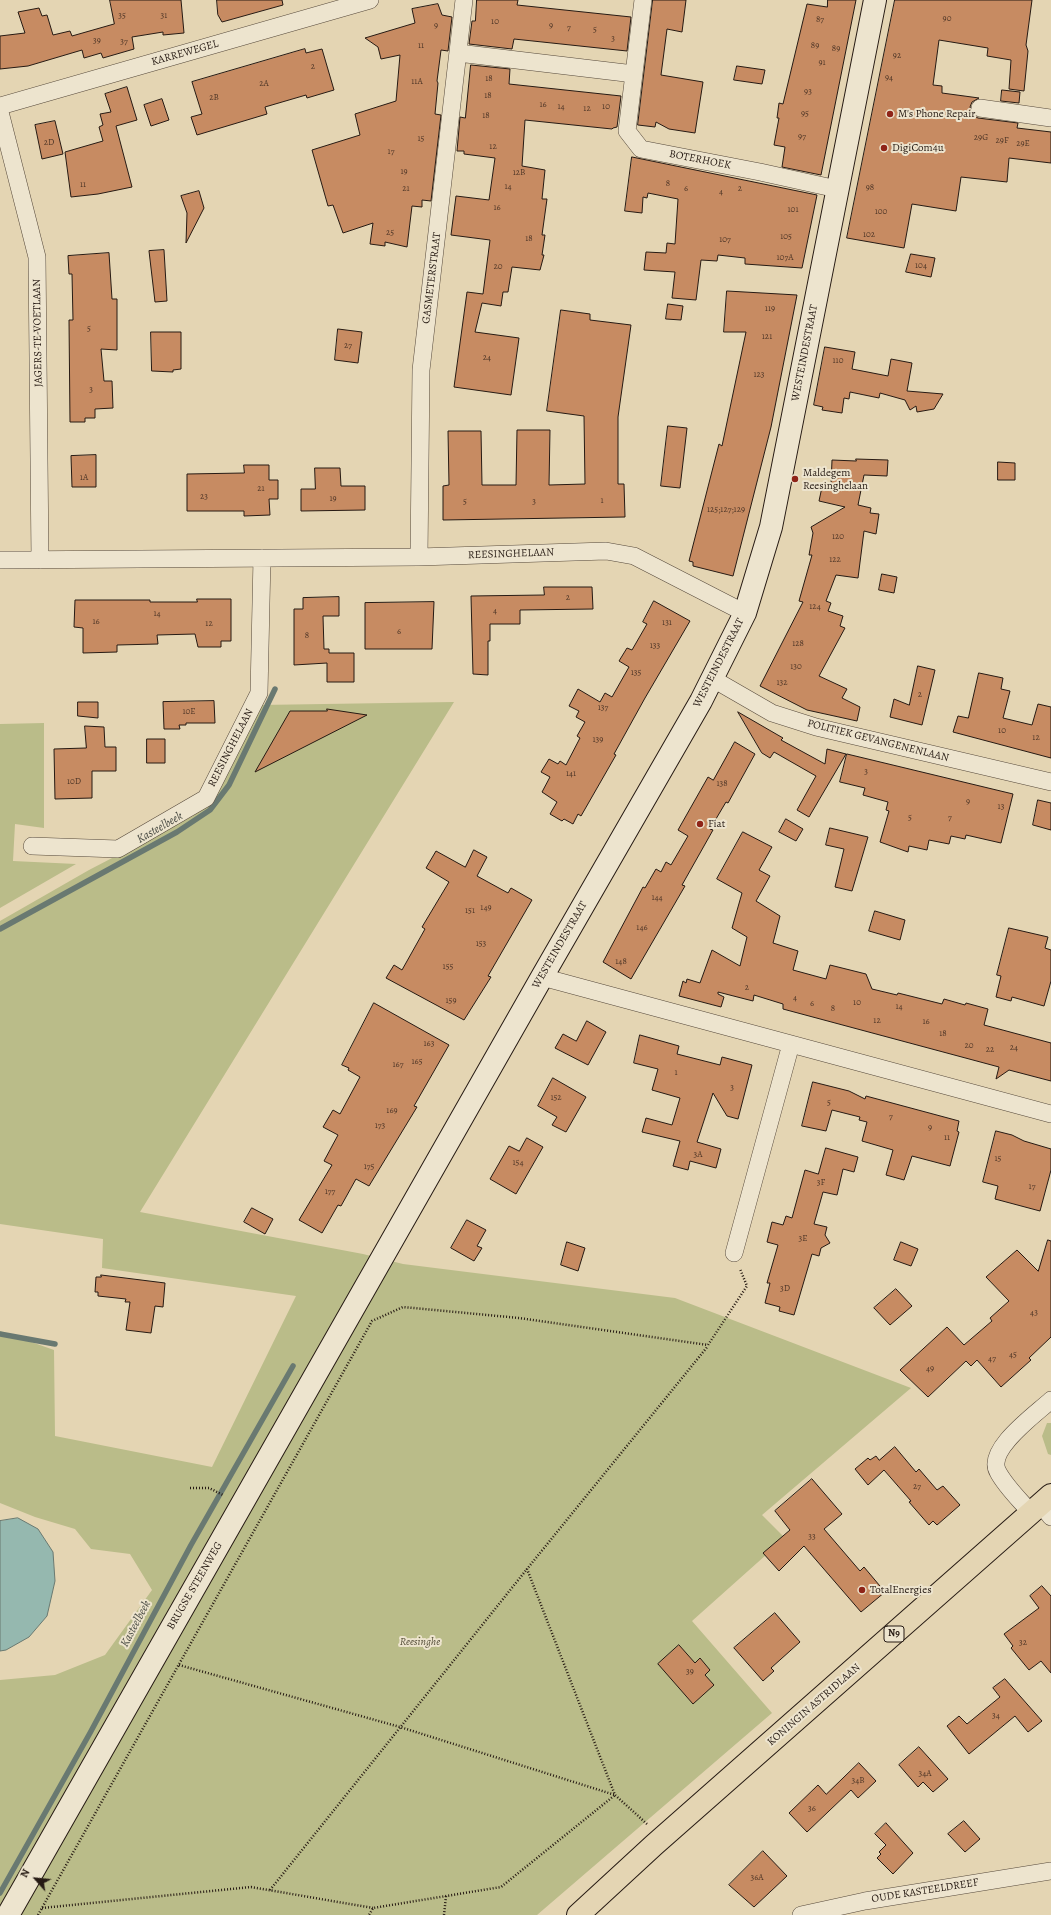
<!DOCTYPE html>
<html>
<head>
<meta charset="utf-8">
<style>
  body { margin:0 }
  #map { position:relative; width:1051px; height:1915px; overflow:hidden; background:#e4d5b3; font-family:Alegreya,serif }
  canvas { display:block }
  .north { position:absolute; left:16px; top:1859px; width:40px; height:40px; -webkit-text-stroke:3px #ede4ce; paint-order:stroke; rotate:297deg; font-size:11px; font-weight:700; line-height:16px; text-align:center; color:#261a13 }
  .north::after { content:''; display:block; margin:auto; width:14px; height:18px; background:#261a13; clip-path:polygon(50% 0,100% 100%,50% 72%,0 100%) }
</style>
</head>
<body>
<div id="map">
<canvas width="1051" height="1915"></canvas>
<div class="north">N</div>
</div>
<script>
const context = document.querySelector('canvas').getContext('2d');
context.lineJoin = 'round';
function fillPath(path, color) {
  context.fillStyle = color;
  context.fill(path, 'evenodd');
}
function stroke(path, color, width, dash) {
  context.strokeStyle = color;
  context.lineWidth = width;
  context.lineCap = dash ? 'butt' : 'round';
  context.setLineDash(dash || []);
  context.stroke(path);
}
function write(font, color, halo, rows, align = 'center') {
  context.font = font + ' Alegreya,serif';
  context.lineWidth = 4;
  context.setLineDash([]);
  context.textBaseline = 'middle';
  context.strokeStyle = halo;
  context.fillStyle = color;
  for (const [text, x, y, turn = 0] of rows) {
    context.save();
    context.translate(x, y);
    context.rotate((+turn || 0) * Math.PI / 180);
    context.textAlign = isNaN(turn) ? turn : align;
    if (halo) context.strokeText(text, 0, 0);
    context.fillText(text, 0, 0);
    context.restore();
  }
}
fillPath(new Path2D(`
  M454,702L140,1212L363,1254L403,1264L675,1298L911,1388L762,1515L785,1538L692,1621L772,1713L537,1915H0V1680L55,1675L105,1655L152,1590L130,1554L91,1549L75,1529L35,1517L0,1503V1331L54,1350L55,1436L212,1467L296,1296L102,1268L103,1239L0,1224V921L89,870L193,816L215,797L260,705Z
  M44,723V828L15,824L13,861L76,864L0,908V724Z
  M1047,1423H1051V1455L1048,1454L1042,1436Z`), '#babc89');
const water = new Path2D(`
  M18,1518L38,1529L53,1552L55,1581L47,1616L29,1637L6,1650L0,1651V1521Z`);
fillPath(water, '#95b8af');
stroke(water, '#697971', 1);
stroke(new Path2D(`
  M0,929L177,832L210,810L229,785L275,689
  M0,1334L55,1344
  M0,1893L90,1733L191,1545L293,1366`), '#697971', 5.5);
const building = new Path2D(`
  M110,0H181L184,33L163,35V32L132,37L134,49L103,58L101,53L84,58L82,50L28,66L0,69V36L25,33L18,12L39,8L42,16L47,15L53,35L70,31L72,36L114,24Z
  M217,0H282L283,5L222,22L218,15Z
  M477,0H518L517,5L631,17L627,51L514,39L512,49L469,44L472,21H475Z
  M653,0H686L682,32L667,29L661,75L703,82L695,133L669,129L656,122L655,127L638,125Z
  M828,0H856L821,175L782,167L785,147L774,145L779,118H777L779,103L783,104L807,4L827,7Z
  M895,0H1032L1026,45L1028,51L1024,91L1009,89L1011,60L987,56L988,48L939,40L933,85L942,86V93L979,98L972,102L970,107L974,116L978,118L1018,123L1017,128L1051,132V163L1009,158L1007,182L961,177L956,211L912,204L904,248L847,238Z
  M438,4L442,15L452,17L448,51L441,50L437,81L438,83L435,114L441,115L431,201L422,200V207L412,206L407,247L385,242V246L370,244L373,223L343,233L333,205L328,206L312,150L360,135L355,114L396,101L400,55L381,59L378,47L365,38L415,23L412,9Z
  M305,49L306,53L322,49L334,90L307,98L306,95L265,107L267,114L197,135L191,117L202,114L192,82Z
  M471,65L510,69L509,84L621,96L617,127L613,128L612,129L525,120L522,166L545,170L542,199H547L542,235H545L542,255H544L540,270L512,267L508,292H503L501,306L482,303L475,332L519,338L511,395L454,387L467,292L483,294L490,240L451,235L456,196L489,200L495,158L464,154V151H457L460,117L465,118Z
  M737,66L765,70L762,84L734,80Z
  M127,87L137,120L116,126L132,187L98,194L71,197L65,152L103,141L99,127L103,125L100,114L111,112L105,94Z
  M1002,90L1020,92L1019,103L1001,101Z
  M162,99L169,120L151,126L144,105Z
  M55,121L63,154L42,159L35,125Z
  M632,157L817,195L802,268L745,264V258L718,255L717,261L701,260L696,300L672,298L675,272L644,270L646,252L666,253L667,243L675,244L678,199L648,193L647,198L643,197L642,213L625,211Z
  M199,191L204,208L186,243L187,213L181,196Z
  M164,250L167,301L155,302L149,251Z
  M109,253L112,299H117V350L101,349L104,381H112L113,408L95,409V418H85V422H70L69,320H73L72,274H69L68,256Z
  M911,254L935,258L931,277L906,272Z
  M727,291L797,295L771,427L733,576L693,566V562L689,561L719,444L722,446L746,332H724Z
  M668,304L683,306L681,320L666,319Z
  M561,310L590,314V320L631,325L618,417V484H624L625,517L443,520V486L449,485L448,431H481L482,485H516L517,430H550L549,485L585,484L584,416L547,411Z
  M338,329L362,332L358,363L335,360Z
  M151,332H181V369L173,370V372L152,371Z
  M825,347L855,352L852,369L888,376L891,359L912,363L907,391L943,394L934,409L917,412L916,406L910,410L905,400L880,393L879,398L850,392L849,399L844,398L842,413L822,410L823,407L814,405Z
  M668,426L687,428L680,488L661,486Z
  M96,455V487H72L71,456Z
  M856,459L888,460L887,476L864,475L858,505L871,508L870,513L879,514L876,534L864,531L858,578L836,575L826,601L831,603L828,611L843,616L840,626L845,628L819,676L847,689L842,698L860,707L857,721L807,710L760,686L803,602L799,601L812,555H809L813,533L811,527L845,507L819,501L822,487L826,488V484L831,485L832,460L856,461Z
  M998,462L1015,463V480H998Z
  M244,465H269V480H278V499H269L270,515L244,516V511H187V474L244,473Z
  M315,468H340L341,486H365V510L301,511V489H315Z
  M882,574L897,577L894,593L879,590Z
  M544,587H592L593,609L520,610V624H490V641H488V675L473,674L471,596L544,595Z
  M339,597V616H323L324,649H329V653H354V682H327V663L294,665V609H303V598Z
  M197,599H231V641H221V647H198L195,634L157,635L158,644L117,645V652L83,653V628L74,627L75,600H150V602H197Z
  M654,601L690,621L645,698L614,754L616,755L581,816L578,814L573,824L564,819L562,821L550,814L557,802L542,792L550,777L541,772L549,759L558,764L560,761L566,765L580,738L577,736L585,722L576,717L579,711L569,706L578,689L600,702L605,693L612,697L629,667L619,661L627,648L632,650L647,624L643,622Z
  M434,602L432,649H365V603Z
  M918,666L935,670L922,725L890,717L894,699L909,705Z
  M979,673L1003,678L1001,689L1010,691L1003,718L1032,725L1038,704L1051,707V758L953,732L958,716L968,718Z
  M214,701L215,723H186V725H179L180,729H164L163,702Z
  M78,702H98V718L78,716Z
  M327,709L367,715L255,772L290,711H327Z
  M738,712L783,738L781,740L825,764L827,749L846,754L809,817L797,810L816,776L774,752L770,758L762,753Z
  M85,726L104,727L105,747H116V771H92V798L55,799L54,749L86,748Z
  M147,739H165V763H147Z
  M735,742L755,754L728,803L726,802L710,829L713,830L682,885L685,886L631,979L603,962L643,887L645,888L656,869L661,872L666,862L671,865L688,836L678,830L708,777L713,780Z
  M847,754L1013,794L1001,843L966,835L965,839L951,836L949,844L929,840L927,850L909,846L908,852L880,842L889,811L886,810L888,802L863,795L865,788L840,782Z
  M1038,800L1051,803V830L1033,825Z
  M786,819L803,829L796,841L779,832Z
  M830,828L868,837L852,891L835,887L844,849L826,845Z
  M743,832L772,847L759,870L770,876L756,901L780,916L773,943L798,951L793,970L826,979L830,965L866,974L872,989L897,995L898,993L942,1004L944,999L965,1005L966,1003L988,1009L984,1025L1051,1043V1081L1009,1070L996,1079L999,1067L783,1009V1004L754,995L753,1001L718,992V994L724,997L721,1007L679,996L683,981L686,983L687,979L700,983L712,950L740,966L747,937L732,928L742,893L717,879Z
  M474,850L487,857L477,876L508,893L511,888L532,900L488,976L491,977L464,1020L386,978L394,965L402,970L425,929L422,927L449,882L426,868L436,851L465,867Z
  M875,911L905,920L900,940L869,931Z
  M1009,928L1048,937L1045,948L1051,950V981L1044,1006L1012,997L1011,1001L996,997L1001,976L997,975Z
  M374,1003L449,1045L414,1106L417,1107L369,1186L356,1179L341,1206L338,1205L322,1233L299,1220L332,1165L324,1161L338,1135L323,1127L333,1110L340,1114L360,1077L348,1070L349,1068L342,1065Z
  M587,1021L606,1032L588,1065L555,1048L563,1034L576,1041Z
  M640,1035L679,1046L677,1054L720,1065L722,1057L752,1065L738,1119L727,1116L713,1093L697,1142L721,1149L716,1168L690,1161L688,1170L673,1166L680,1141L642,1132L646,1118L672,1125L680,1098L652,1090L658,1069L634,1063Z
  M553,1078L586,1097L566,1132L552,1125L557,1117L538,1106Z
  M813,1082L849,1091L865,1099L866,1096L959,1121L957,1131L959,1132L950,1166L912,1156L904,1180L886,1175L893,1150L862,1141L867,1122L859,1120L860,1117L832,1110L826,1131L802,1126Z
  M996,1131L1012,1135L1024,1141L1051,1149V1170L1040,1211L995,1199L998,1186L983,1182Z
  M527,1138L543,1147L516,1194L490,1179L509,1146L519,1151Z
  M826,1148L858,1157L854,1172L843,1169L837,1195L823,1192L814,1224L827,1227L825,1235L830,1243L821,1248L819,1256L812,1254L794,1315L779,1311L780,1307L765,1303L770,1283H767L778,1245L767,1242L772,1222L783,1225L786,1216L792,1218L805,1170L818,1174Z
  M252,1208L273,1219L265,1234L244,1222Z
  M467,1220L486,1230L477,1246L482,1248L474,1261L451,1248Z
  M1048,1240L1051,1241V1337L1029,1358L1031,1360L1001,1387L977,1360L971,1366L966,1361L928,1397L900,1370L947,1327L964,1345L992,1321L990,1318L1009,1301L986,1277L1017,1250L1038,1271Z
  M567,1242L585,1248L578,1271L561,1265Z
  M901,1242L918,1249L911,1266L894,1260Z
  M101,1275L165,1283L163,1307L155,1306L151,1333L126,1330L130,1302H125L126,1299L98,1296V1292H95L96,1277H101Z
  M896,1289L912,1306L890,1325L874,1308Z
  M895,1447L916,1472L919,1469L937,1490L943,1486L960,1505L937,1525L933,1521L929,1525L909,1502L911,1501L884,1470L868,1485L855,1469L868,1458L870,1460L876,1456L879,1460Z
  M812,1479L842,1514L824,1529L860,1571L864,1567L885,1592L861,1612L804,1546L779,1571L763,1553L790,1530L775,1511Z
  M1042,1586L1051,1596V1673L1041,1661L1029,1670L1011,1648L1013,1646L1004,1634L1039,1608L1030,1596Z
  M775,1613L800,1642L771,1668L774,1671L763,1681L734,1648Z
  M679,1645L695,1663L700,1658L710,1670L705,1675L714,1685L693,1704L658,1664Z
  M1005,1679L1042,1721L1028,1732L1015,1716L969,1754L947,1726L959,1716L967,1724L1000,1697L993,1688Z
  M919,1747L948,1779L933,1792L923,1782L918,1787L899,1765Z
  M859,1763L876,1781L858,1798L851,1790L807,1832L789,1813L818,1785L826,1794Z
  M964,1821L980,1839L965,1852L948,1834Z
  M886,1823L913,1853L893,1874L877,1858L881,1854L879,1852L886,1845L875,1834Z
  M763,1851L787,1876L754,1907L729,1885Z`);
fillPath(building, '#c78b62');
stroke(building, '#261a13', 1);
const street = new Path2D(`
  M643,0L627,131L641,149L760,172L837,189
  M458,53L634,74
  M0,106L370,0
  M980,108L1051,118
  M0,112L37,257L40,560
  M419,557L421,370L464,0
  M0,560L419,557L606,551L634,556L745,613
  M713,679L772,713L816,727L1051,782
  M32,846L118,849L206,798L259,693L262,558
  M542,977L1051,1114
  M734,1253L791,1044
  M1041,1504L1051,1517
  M1031,1513C1020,1500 1006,1487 998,1472C985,1450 1036,1414 1051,1400
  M801,1915L865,1901L1051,1871`);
const secondary = new Path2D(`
  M8,1915L542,977L701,701L745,613L771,527L875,0`);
const primary = new Path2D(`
  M578,1915L654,1845L1051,1495`);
stroke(street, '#56493b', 18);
stroke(secondary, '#261a13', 24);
stroke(primary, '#261a13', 24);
stroke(new Path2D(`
  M190,1488H209L223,1495
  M179,1665L400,1727L615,1795L501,1887L373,1908L369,1915
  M647,1824L615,1795L527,1569L708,1346
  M270,1890L527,1569
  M42,1908L251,1887L373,1908
  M38,1915L372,1321L403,1307L519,1318L708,1345L747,1286L740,1269
  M444,1915L446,1896`), '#261a13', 2.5, [1, 2]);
stroke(street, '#ede4ce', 17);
stroke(secondary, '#ede4ce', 22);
stroke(primary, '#e4d5b3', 22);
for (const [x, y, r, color] of [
  [890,114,4,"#8f2418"],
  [884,148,4,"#8f2418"],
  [795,479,4,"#8f2418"],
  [700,824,4,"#8f2418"],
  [862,1590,4,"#8f2418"]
]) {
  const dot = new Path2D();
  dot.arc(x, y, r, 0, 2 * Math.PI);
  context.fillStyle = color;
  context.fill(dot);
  stroke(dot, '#ede4ce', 1.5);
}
write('9px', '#4e3627', null, [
  ["35",122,16],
  ["31",164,16],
  ["90",947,19],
  ["87",820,20],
  ["10",495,22],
  ["9",436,26],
  ["9",551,26],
  ["7",569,28],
  ["5",595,30],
  ["3",613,39],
  ["39",97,41],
  ["37",124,42],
  ["11",421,46],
  ["89",815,46],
  ["89",836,49],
  ["92",897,56],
  ["91",822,63],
  ["2",313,67],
  ["94",889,78],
  ["18",489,79],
  ["11A",417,82],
  ["2A",264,84],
  ["93",808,92],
  ["18",488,96],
  ["2B",214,98],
  ["16",543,105],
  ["14",561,107],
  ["10",606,107],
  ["12",587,109],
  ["95",805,114],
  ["18",486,116],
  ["97",802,137],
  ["29G",981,138],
  ["15",421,139],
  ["29F",1002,141],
  ["2D",49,143],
  ["29E",1023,144],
  ["12",493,147],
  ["17",391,152],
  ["19",404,172],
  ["12B",519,173],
  ["8",668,184],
  ["11",83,185],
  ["14",508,187],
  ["98",870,188],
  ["21",406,189],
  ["6",686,189],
  ["2",740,189],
  ["4",721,192],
  ["16",497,208],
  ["101",793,210],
  ["100",881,212],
  ["25",390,233],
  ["102",869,235],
  ["105",786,237],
  ["18",529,239],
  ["107",725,240],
  ["107A",785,258],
  ["104",921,266],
  ["20",498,267],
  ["119",770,309],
  ["5",89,329],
  ["121",767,337],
  ["27",348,346],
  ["24",487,358],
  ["110",838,361],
  ["123",759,375],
  ["3",91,390],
  ["1A",84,478],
  ["21",261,489],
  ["23",204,497],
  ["19",333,499],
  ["1",602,501],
  ["5",465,502],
  ["3",534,502],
  ["125;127;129",726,510],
  ["120",838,537],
  ["122",835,560],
  ["2",568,598],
  ["124",815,607],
  ["4",495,611],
  ["14",157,614],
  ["16",96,622],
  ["131",667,623],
  ["12",209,624],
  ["6",399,632],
  ["8",307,636],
  ["128",798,644],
  ["133",655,646],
  ["130",796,667],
  ["135",636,673],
  ["132",782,683],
  ["2",920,695],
  ["137",603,708],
  ["10E",189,712],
  ["10",1002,731],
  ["12",1036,738],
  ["139",598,740],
  ["3",866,772],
  ["141",571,774],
  ["10D",74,782],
  ["138",722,784],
  ["9",968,802],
  ["13",1001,807],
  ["5",910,818],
  ["7",950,818],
  ["144",657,898],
  ["149",486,908],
  ["151",470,911],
  ["146",642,928],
  ["153",481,944],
  ["148",621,962],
  ["155",448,967],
  ["2",747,988],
  ["4",795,998],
  ["159",451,1001],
  ["10",857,1003],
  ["6",812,1004],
  ["14",899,1007],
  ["8",833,1009],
  ["12",877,1021],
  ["16",926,1022],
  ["18",943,1034],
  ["163",429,1044],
  ["20",969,1046],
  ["24",1014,1048],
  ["22",990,1050],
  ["165",417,1062],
  ["167",398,1065],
  ["1",676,1073],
  ["3",732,1088],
  ["152",556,1098],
  ["5",829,1103],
  ["169",392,1111],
  ["7",891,1117],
  ["173",380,1126],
  ["9",930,1128],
  ["11",947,1138],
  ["3A",698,1155],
  ["15",998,1159],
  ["154",518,1163],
  ["175",369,1167],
  ["3F",821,1183],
  ["17",1032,1187],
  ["177",330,1192],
  ["3E",803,1239],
  ["3D",785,1289],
  ["43",1034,1313],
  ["45",1013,1355],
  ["47",992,1359],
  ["49",930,1369],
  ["27",917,1487],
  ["33",812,1537],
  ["32",1023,1643],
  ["39",690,1672],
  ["34",996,1716],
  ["34A",925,1774],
  ["34B",858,1781],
  ["36",812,1809],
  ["36A",757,1878]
]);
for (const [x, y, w] of [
  [894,1634,20]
]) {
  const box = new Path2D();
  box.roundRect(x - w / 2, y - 8, w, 16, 3);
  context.fillStyle = '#ede4ce';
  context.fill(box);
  stroke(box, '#261a13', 1);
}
write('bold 10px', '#261a13', null, [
  ["N9",894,1634]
]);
write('11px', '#261a13', '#ede4ce', [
  ["KARREWEGEL",185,53,-16],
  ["BOTERHOEK",700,160,11],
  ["GASMETERSTRAAT",432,278,-83],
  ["JAGERS-TE-VOETLAAN",38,333,-91],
  ["WESTEINDESTRAAT",805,353,-79],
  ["REESINGHELAAN",511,554,-2],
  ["WESTEINDESTRAAT",719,663,-63],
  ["POLITIEK GEVANGENENLAAN",878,741,14],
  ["REESINGHELAAN",231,748,-63],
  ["WESTEINDESTRAAT",560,945,-60],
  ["BRUGSE STEENWEG",195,1586,-60],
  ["KONINGIN ASTRIDLAAN",814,1705,-41],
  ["OUDE KASTEELDREEF",925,1891,-9]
]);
write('11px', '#261a13', '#ede4ce', [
  ["M's Phone Repair",898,114],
  ["DigiCom4u",892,148],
  ["Maldegem",803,473],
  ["Reesinghelaan",803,486],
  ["Fiat",708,824],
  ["TotalEnergies",870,1590]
], 'left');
write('italic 11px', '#524b36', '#ede4ce', [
  ["Reesinghe",420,1642]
]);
write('italic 12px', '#474942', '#ede4ce', [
  ["Kasteelbeek",160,828,-30],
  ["Kasteelbeek",136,1624,-62]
]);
</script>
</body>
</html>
